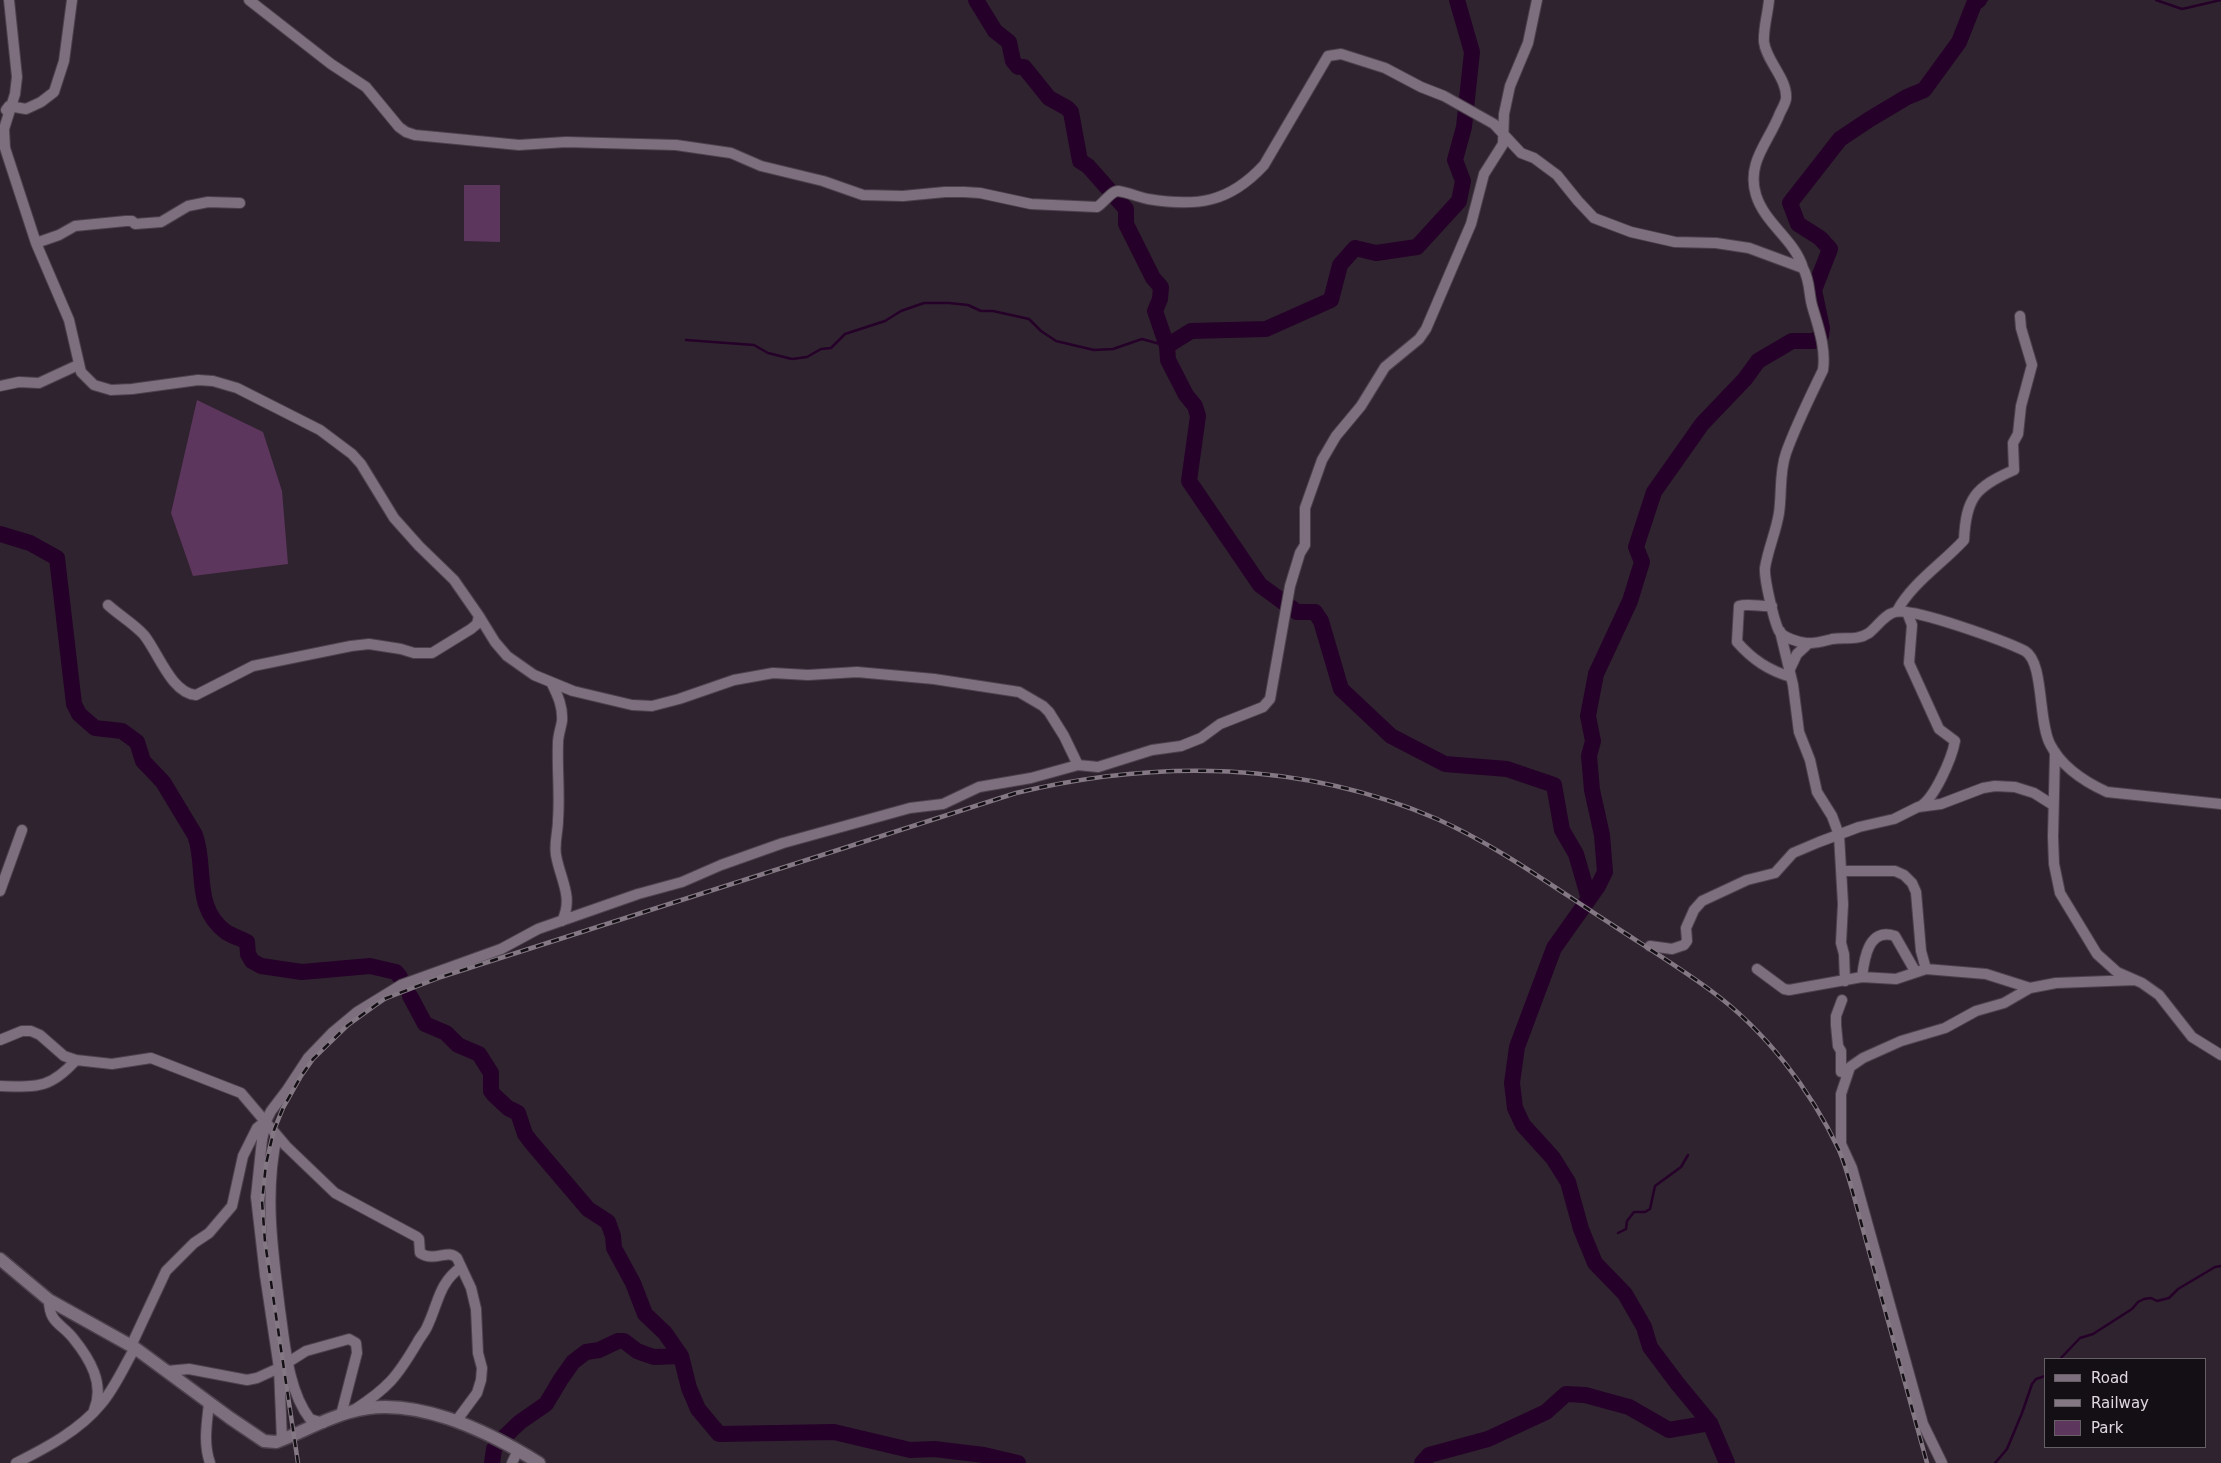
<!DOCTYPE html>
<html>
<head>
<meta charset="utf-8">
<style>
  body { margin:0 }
  #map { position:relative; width:2221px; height:1463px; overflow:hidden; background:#302330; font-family:"DejaVu Sans",sans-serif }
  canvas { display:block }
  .legend { position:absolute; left:2044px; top:1358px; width:162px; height:90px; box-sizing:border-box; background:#140f14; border:1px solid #665f66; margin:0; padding:6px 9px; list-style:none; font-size:15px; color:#e0d7e0 }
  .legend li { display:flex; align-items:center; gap:10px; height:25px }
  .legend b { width:25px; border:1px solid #665f66 }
</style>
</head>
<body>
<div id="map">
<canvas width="2221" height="1463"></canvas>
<ul class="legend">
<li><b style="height:6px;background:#7e6f7e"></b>Road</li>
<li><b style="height:6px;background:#837883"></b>Railway</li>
<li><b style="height:14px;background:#5c365c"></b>Park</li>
</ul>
</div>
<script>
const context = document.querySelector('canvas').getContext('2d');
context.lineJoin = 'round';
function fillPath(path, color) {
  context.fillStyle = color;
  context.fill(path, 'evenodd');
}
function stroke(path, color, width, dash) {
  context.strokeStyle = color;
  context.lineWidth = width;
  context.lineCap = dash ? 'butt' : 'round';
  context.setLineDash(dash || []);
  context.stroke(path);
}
fillPath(new Path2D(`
  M464,185H500V242L464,241Z
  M197,400L263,432L282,491L288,564L193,576L171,513Z`), '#5c365c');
stroke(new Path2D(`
  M2156,0L2182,9L2221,0
  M1974,4L1987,0
  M686,340L754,345L768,353L792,359L807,357L821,349L831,348L845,334L885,321L901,311L924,303H949L968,305L981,311H993L1029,319L1041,331L1056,341L1094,350L1113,349L1142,339L1167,346
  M1618,1233L1626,1229L1627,1221L1634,1212H1645L1650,1209L1655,1186L1681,1167L1688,1155
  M2060,1359L2080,1338L2093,1334L2132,1309L2138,1302L2144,1299L2151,1298L2157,1301L2169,1298L2178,1289L2215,1267L2221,1266
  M1995,1463L2007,1449L2022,1413L2032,1384L2036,1379L2045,1376`), '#250028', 2.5);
stroke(new Path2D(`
  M976,0L995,31L1009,42L1013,61L1018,67H1024L1049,98L1067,108L1071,112L1080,161L1088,166L1126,209V224L1153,278L1161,287L1160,299L1155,311L1167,346L1168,360L1186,395L1195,406L1198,416L1189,481L1260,585L1297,612H1315L1321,621L1341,689L1391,736L1445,764L1507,769L1554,785L1562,830L1576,854L1589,899
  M1167,346L1191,331L1266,329L1331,300L1340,265L1355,248L1376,253L1417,247L1459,201L1463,181L1455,160L1464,127L1472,52L1457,0
  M0,534L30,543L57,558L74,704L79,714L95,728L122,731L137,742L143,761L163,782L195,835C207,867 192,907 226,932C232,936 240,938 247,942L248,954L252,961L261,966L302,972L370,966L396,972L400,977
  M410,996L425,1024L446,1033L458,1045L479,1054L491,1073V1091L494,1095L508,1108L518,1113L525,1134L531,1142L588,1209L608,1222L613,1236L614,1248L633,1283L645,1314L665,1333L681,1356L689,1388L698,1409L719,1434L834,1432L910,1450L934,1449L984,1455L1018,1463
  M492,1463L494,1449L498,1443L520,1422L546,1404L561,1379L573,1362L586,1352L599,1350L618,1341H624L637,1351L645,1354L654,1357L681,1356
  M1422,1463L1429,1455L1488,1439L1546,1412L1566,1394L1585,1395L1629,1407L1669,1430L1710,1423
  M1727,1463L1710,1423L1677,1383L1650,1347L1644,1327L1625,1294L1595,1263L1581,1229L1568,1182L1553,1158L1523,1125L1515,1108L1512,1083L1517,1047L1554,948L1598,886L1605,872L1602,835L1592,790L1589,756L1593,741L1588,716L1596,674L1630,601L1642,562L1636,547L1654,492L1702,424L1745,379L1758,361L1792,341H1814L1821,336L1822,328L1814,290L1830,249L1820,238L1798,224L1790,203L1840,139L1870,119L1907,97L1924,90L1959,42L1974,4L1979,0`), '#250028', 16);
const minor = new Path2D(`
  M9,0L17,77L15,94L4,129L5,148L36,243L69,320L81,372L94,385L111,390L132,389L198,380L213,381L237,388L320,430L352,454L361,464L394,518L419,546L454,580L479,616L477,624L471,629L432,653H414L401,649L369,644L351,646L253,666L196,695C171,693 158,652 144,635C134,624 119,615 108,605
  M249,0L331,64L366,87L399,127L406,132L415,135L519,145L566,142L676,145L731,153L761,166L823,181L863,195L903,196L945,192H964L980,193L1031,204L1097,207C1103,204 1111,191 1118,191C1126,192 1139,197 1148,199C1197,207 1229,203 1264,165L1328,56L1341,54L1385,68L1421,87L1444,96L1494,124L1521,153L1534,158L1557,175L1578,201L1594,218L1631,232L1675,242L1716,243L1749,248L1803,268C1811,283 1808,294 1813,309C1819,329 1826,349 1823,370C1810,397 1796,425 1786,453C1779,473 1782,493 1779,513C1776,532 1768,549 1765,568C1764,579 1774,621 1779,631C1784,638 1798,642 1806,643C1815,644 1824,641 1832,639C1845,637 1857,641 1869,633C1878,626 1884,615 1895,612C1913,607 2007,642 2025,651C2044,662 2038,721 2050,744C2061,766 2085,782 2107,792L2221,804
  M1769,0C1768,13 1763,29 1764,42C1766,61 1788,79 1786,99C1785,104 1782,109 1780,113C1769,142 1746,162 1756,195C1765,224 1795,240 1803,268
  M6,110L9,106L26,109L41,102L54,92L64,61L72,0
  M36,243L59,235L75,226L126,221H132L135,224L161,222L188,206L208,202L240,203
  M0,386L19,382L39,383L78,365
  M1772,606C1762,607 1748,603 1739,606L1737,642C1753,660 1768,670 1791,677
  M1897,611C1912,583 1942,564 1964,540C1966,498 1975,487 2014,470L2013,443L2018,434L2021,406L2032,365L2021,328L2020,316
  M1907,612L1912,625L1909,663L1939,729L1955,741C1952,758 1934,800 1919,807
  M479,616L495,642L507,656L534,675L573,691L632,705L652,706L679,699L734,680L773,673L808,675L857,672L934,679L1019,692L1043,706L1049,712L1064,736L1078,765
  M1780,631L1793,685L1799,732L1810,760L1817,792L1832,816L1839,835L1843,904L1841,943L1844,954L1845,981
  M1789,671L1797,654L1809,643
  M552,684C558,696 563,707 562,721C561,728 558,735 558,743C557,769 560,794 558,820C558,832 554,843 556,855C560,879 574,897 562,921
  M2055,752L2053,837L2054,864L2060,893L2097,954L2117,972L2142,983L2159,995L2192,1037L2221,1055
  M1842,871H1895L1904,875L1912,883L1916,892L1921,951L1926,969
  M0,891L22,830
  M1650,946L1672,949L1684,945L1687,941L1686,928L1694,910L1702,901L1747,880L1775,873L1793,853L1819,842L1859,827L1894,819L1918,807L1941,804L1983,788L1995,786L2015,787L2034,793L2053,805
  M1757,969L1784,989L1789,990L1862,977L1896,979L1926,969L1986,974L2030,988
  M1862,977C1864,960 1868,927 1895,936L1915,971
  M0,1040L22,1031H31L40,1035L64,1056L76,1060L112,1064L151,1058L241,1093L286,1146L335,1193L417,1237L419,1239L420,1253C436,1263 447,1248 457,1258L471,1288L476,1309L478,1353L482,1368L481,1380L477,1393L457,1420
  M1841,1072V1051L1838,1046L1836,1025V1016L1842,1000
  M0,1086C37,1087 50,1089 76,1060
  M277,1136C264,1194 273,1252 280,1310C285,1344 288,1391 310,1419L323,1423
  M49,1300C49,1323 61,1323 73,1338C90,1359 105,1384 94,1410
  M131,1346L166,1271L194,1243L209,1233L232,1206L243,1156L257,1128L266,1121
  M167,1371L189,1369L247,1380L257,1378L279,1368L306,1351L349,1339L356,1343L357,1353L341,1415
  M209,1403C207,1423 203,1443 210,1463
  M354,1410C388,1388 397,1377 417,1343C420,1337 425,1332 427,1327C439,1302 438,1284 461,1267
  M282,1440L279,1368L265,1275L256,1197L262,1140L266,1121L271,1111L287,1090L308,1058L333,1032L357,1012L401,985L501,949L538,929L638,894L682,882L721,865L783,843L910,808L943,804L979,787L1031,778L1078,765L1098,767L1152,750L1181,746L1201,738L1220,724L1263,707L1270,699L1290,586L1300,553L1305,545V508L1322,460L1336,436L1361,406L1385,367L1419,339L1426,329L1471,224L1484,174L1503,144L1504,114L1510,86L1528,43L1537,0
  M16,1463C46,1448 80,1430 101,1404C115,1388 124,1366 135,1348
  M512,1463L518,1450
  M1942,1463L1923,1424L1852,1168L1841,1144V1094L1850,1067L1863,1058L1901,1041L1945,1028L1976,1011L2004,1003L2030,988L2056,983L2135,980`);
const tertiary = new Path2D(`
  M0,1259L49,1300L135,1348L230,1418L264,1441L276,1442C301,1433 324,1419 350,1412C411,1393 488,1431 539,1463`);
stroke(minor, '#4c414c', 12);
stroke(tertiary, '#4c414c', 15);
stroke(minor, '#7e6f7e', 10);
stroke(tertiary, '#7e6f7e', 12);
const rail = new Path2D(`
  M298,1463L265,1242L262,1201L266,1164L274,1130L283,1108L301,1076L313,1059L348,1025L384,999L441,977L1016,793C1156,759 1303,761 1437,819C1500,847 1556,889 1614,926C1646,947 1679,967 1710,990C1765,1030 1810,1089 1839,1150C1845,1164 1849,1179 1853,1193L1927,1463`);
stroke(rail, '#837883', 4.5);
stroke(rail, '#140f14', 2.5, [8]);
</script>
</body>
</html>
